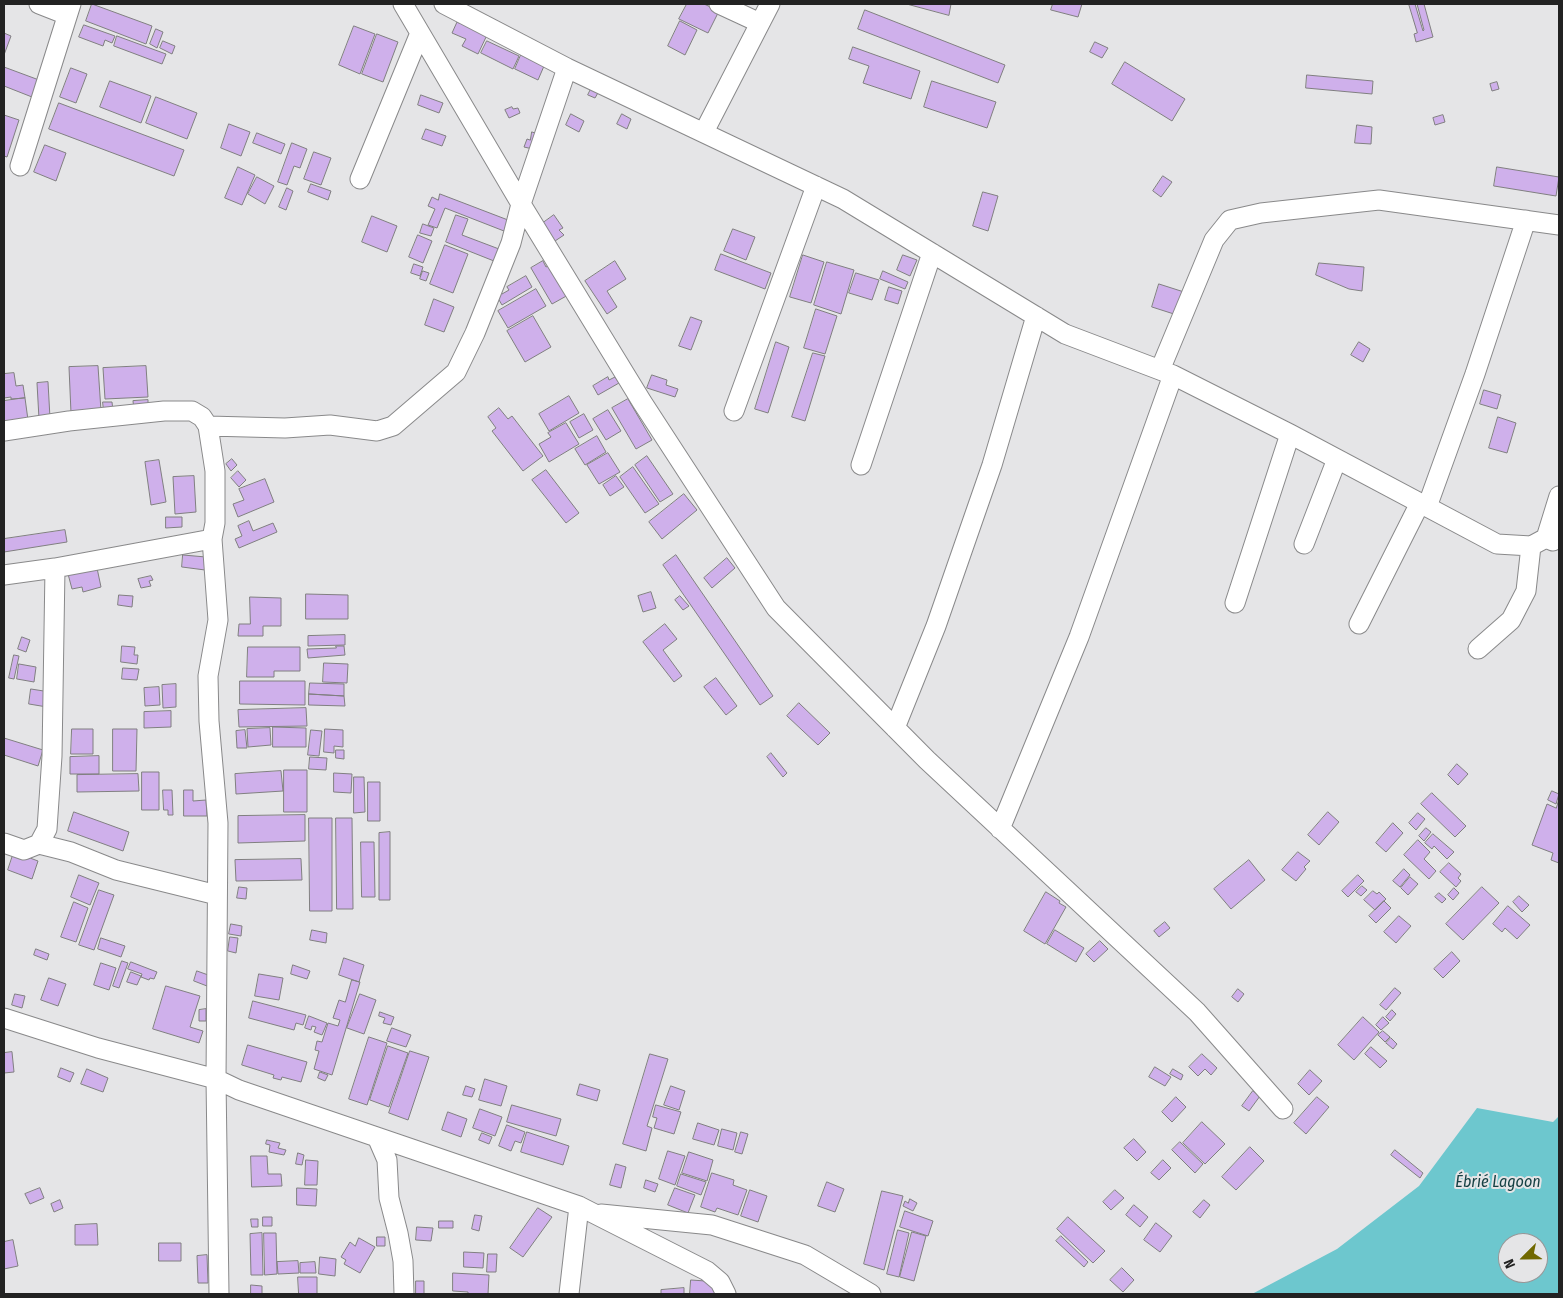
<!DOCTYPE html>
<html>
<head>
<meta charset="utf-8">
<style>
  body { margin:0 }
  #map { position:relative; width:1563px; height:1298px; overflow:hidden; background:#e5e5e7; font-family:"Fira Sans Condensed",sans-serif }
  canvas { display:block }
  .frame { position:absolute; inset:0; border:5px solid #222; pointer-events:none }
  .north { position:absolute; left:1498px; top:1233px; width:50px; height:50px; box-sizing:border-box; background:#e5e5e7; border:1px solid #979798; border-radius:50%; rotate:247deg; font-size:14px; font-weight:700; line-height:20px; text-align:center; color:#222 }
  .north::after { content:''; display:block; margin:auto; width:18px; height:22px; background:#706800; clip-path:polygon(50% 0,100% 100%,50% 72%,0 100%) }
</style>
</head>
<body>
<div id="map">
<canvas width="1563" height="1298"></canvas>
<div class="frame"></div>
<div class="north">N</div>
</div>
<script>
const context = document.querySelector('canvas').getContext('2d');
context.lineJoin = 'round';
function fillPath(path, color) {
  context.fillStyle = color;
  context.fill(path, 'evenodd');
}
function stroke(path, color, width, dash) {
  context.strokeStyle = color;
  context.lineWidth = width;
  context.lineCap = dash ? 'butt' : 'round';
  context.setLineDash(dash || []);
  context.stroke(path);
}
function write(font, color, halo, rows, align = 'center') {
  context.font = font + ' "Fira Sans Condensed",sans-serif';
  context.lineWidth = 4;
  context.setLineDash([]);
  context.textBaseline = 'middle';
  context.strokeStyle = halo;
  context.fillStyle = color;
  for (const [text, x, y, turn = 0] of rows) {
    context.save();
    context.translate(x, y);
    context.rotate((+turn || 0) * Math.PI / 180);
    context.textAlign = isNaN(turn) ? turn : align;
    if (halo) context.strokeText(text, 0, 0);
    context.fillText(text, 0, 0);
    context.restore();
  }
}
fillPath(new Path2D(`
  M1477,1108L1553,1122L1559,1116V1294H1252L1337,1249L1419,1186ZM1508,1243H1538V1273H1508Z`), '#6dc7ce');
const building = new Path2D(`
  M92,4L152,26L146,44L86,21Z
  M687,4H704L719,11L708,33L679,19Z
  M907,4H951L949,15Z
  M1053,4H1082L1078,17L1051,10Z
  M1409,4H1415L1423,31L1424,30L1417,4H1424L1433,37L1416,42L1414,34L1417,33Z
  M865,10L1005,65L998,83L858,29Z
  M460,20L487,35L478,54L462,46L466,39L452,33L457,22L459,23Z
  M680,21L697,30L685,55L668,46Z
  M84,25L115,36L112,43L105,40L103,46L79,37Z
  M354,26L375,34L360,74L339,65Z
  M156,29L163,32L157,48L150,44Z
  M4,33L11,36L4,55Z
  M377,34L398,42L383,82L362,74Z
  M117,36L166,54L162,64L114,46Z
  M163,41L175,46L172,54L160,48Z
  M487,41L519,56L513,69L481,53Z
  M1095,42L1108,48L1102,58L1090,52Z
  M853,47L920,71L911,99L863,83L869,66L849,59Z
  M521,55L544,66L538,80L515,69Z
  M1125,62L1185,99L1172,121L1112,84Z
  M4,67L39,80L32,97L4,86Z
  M71,68L87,74L76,103L60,97Z
  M1307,75L1373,81L1372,94L1306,88Z
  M110,81L151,96L141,123L100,107Z
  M932,81L996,102L987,128L924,107Z
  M1497,82L1499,89L1492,91L1490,84Z
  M592,87L599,91L595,98L588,95Z
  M421,95L443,103L439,113L418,105Z
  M156,97L197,113L187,139L146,123Z
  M59,103L184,150L174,176L49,129Z
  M512,107L513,109L518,108L520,113L509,118L505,110Z
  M571,114L584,121L579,132L566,125Z
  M622,114L631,119L627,129L617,124Z
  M4,115L19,120L7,157L4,156Z
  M1443,115L1445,122L1435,125L1433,118Z
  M229,124L250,132L241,156L221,148Z
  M1357,125L1372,127L1371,144L1355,143Z
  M426,129L446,136L442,146L422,139Z
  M532,132L541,135L537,150L524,147L527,139L530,140Z
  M257,133L285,144L281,154L253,143Z
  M292,143L307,149L300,168L294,166L287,185L278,182Z
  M45,145L66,153L56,181L34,172Z
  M314,152L331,158L321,185L304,179Z
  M238,167L255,175L242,205L225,198Z
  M1497,167L1559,177L1556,196L1494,186Z
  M1163,176L1172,182L1161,197L1153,191Z
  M257,177L274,186L265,204L248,194Z
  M311,184L331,191L328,200L308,192Z
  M287,188L293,191L286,210L279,207Z
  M983,192L998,196L988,231L973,226Z
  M440,194L508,220L504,231L445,208L437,228L428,225L435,209L428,206L432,197L438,200Z
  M456,215L468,219L462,235L499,249L494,261L446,242Z
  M554,215L563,228L559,230L564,235L555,241L543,223Z
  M372,216L397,226L387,252L362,242Z
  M423,224L434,228L431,236L420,233Z
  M733,229L755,237L746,260L724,251Z
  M418,235L432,241L423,263L409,257Z
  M445,245L468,254L453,293L430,284Z
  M721,254L771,273L765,289L715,270Z
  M803,255L824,262L811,303L790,297Z
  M903,255L917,260L910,276L897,270Z
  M543,261L546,267L552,264L570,294L552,304L531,268Z
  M615,261L626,279L607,291L617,307L607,314L585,281Z
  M827,262L854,270L841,314L814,305Z
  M1319,263L1364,267L1362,291L1349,289L1316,275Z
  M414,264L423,267L420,276L411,273Z
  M423,271L429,273L426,281L420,279Z
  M883,271L908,282L905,289L880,279Z
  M856,273L879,280L872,300L849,293Z
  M526,276L532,287L502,305L495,293L500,290L502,294L509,290L507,287Z
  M1159,284L1184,292L1177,315L1152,307Z
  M889,287L902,291L898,304L885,300Z
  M536,289L546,306L508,328L498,311Z
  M434,299L454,307L444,332L425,325Z
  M816,309L837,316L825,354L804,348Z
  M533,316L551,347L525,362L507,331Z
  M691,317L702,321L691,350L679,346Z
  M776,342L789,347L768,413L755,409Z
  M1359,342L1370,349L1363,362L1351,355Z
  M813,353L825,356L805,421L792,417Z
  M98,366L101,411L71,413L69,367Z
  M146,366L148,397L105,399L103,368Z
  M14,373L16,386L23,385L25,398L11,399V397L4,398V374Z
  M652,375L667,380L666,385L678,389L675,397L647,388Z
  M608,377L609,380L615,377L619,383L598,395L593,386Z
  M48,382L50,418L39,419L37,383Z
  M1484,390L1501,395L1497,409L1480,404Z
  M569,396L579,413L549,431L539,414Z
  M25,398L28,420L4,423V401Z
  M628,399L652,440L636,449L612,408Z
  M148,400V409L134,410L133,401Z
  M103,402H112L113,411H104Z
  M499,408L508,419L512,416L543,456L523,471L492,431L496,428L488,417Z
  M608,410L621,431L606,440L593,419Z
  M584,414L593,430L579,438L570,422Z
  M1498,417L1516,423L1507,453L1489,448Z
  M566,423L579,444L549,462L539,444L551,437L548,433Z
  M597,436L606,452L585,465L575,449Z
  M608,453L620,472L599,484L587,465Z
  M647,456L673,494L660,502L635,465Z
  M232,459L237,465L231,471L226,464Z
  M159,460L166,502L151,505L145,462Z
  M633,467L659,504L645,513L620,477Z
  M546,470L579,513L566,523L532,480Z
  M238,471L246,480L239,487L231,478Z
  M194,476L196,512L175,514L173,477Z
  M616,476L624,487L610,496L603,485Z
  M265,479L274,502L238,517L233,504L244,500L239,489Z
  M684,494L697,510L662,539L649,522Z
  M166,517H182V527L166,528Z
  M249,521L253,531L273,523L277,532L239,548L235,539L242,536L238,526Z
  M65,530L67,542L4,552V539Z
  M183,555L206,557L205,570L182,567Z
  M676,555L773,696L760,705L663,565Z
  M727,558L735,568L712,588L704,578Z
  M97,568L101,587L83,592L82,587L72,589L68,574Z
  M151,576L153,580L149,581L151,586L141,588L138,579Z
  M651,592L656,608L643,612L638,596Z
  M306,594L348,595V619H306Z
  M119,595L133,596L132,607L118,605Z
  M680,596L689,606L683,610L675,600Z
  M250,597L281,598V626H263V636H238L239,624H250Z
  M665,624L677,639L663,650L682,676L674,682L643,642Z
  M345,635V645L308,646V636Z
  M22,637L30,640L26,652L18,649Z
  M122,646L135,647L134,655H138L137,664L121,662Z
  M336,646H344L345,655L308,658L307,649L336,648Z
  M248,647H300V671H274V677H247Z
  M14,655L19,656L14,679L9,678Z
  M324,663L348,664L347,683L323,682Z
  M19,664L36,667L34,682L17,679Z
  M123,668L139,669L137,680L122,679Z
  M716,678L737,706L726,715L704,687Z
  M240,681H305V705L240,704Z
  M310,683L344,684V696L309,694Z
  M176,684V707L163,708L162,685Z
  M159,687L160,705L145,706L144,688Z
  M31,689L50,692L47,707L29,704Z
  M309,694L344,696L345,706L309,705Z
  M799,703L830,733L818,745L787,716Z
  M306,708L307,726L239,727L238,710Z
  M171,711V727L144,728V712Z
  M273,727L306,728V747H273Z
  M270,728L271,745L248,747L247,729Z
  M72,729H93V754H71Z
  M113,729H137L136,771H113Z
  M325,729L343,730V747L334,746V753L324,752Z
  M245,730L247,748H237L236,731Z
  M311,730L322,731L319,756L308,755Z
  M4,738L43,750L38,766L4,755Z
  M336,750H344V759L336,758Z
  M771,753L787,773L783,777L767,757Z
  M99,756V774H70V757Z
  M310,757L327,758L326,770L309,769Z
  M1457,764L1468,774L1458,785L1448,775Z
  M284,770H307V812H284Z
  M281,771L283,791L236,794L235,774Z
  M142,772H159V810H142Z
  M334,773L352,774L351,793L334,792Z
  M138,774L139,791L77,792V775Z
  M354,777H364L365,812L354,813Z
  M368,782H380V821H368Z
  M163,790H172L173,815H168V810H164Z
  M184,790H193V801L206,800L207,816H184Z
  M1552,791L1559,794L1556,804L1548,800Z
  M1432,793L1466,826L1455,837L1421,804Z
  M1559,799V863L1551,860L1553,853L1532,845L1547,804L1556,808Z
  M74,812L129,832L123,851L68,831Z
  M1328,812L1339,822L1319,845L1308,835Z
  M1418,813L1425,819L1416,830L1409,823Z
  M305,815V841L238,843V816Z
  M309,818H332V911H310Z
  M336,818H352L353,909H337Z
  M1393,823L1403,833L1386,852L1376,843Z
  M1426,828L1431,832L1424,841L1419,836Z
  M390,832V900H379V833Z
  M1433,834L1454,852L1447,859L1434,846L1432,849L1425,843Z
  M1418,840L1430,852L1424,859L1436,871L1429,879L1404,855Z
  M361,842H374L375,897H362Z
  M14,852L38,861L32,879L8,870Z
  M1298,852L1310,861L1304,867L1306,869L1296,881L1282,870Z
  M301,859L302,880L236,881L235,860Z
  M1249,860L1265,880L1231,909L1214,889Z
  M1449,863L1461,874L1458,878L1461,881L1456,887L1440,872Z
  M1404,869L1410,875L1400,887L1393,881Z
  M79,875L99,883L90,905L71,897Z
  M1358,875L1364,881L1348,897L1342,891Z
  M1410,877L1418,884L1408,895L1401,888Z
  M1362,886L1367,890L1361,896L1356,892Z
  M239,887L247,888L246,899L237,898Z
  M1482,887L1499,903L1463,940L1446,924Z
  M1454,888L1459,893L1453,900L1448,895Z
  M99,890L114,895L94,950L79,945Z
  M1373,891L1377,894L1379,892L1386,899L1375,910L1364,900Z
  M1046,892L1060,901L1059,903L1066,907L1045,944L1024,931Z
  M1439,893L1446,899L1442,903L1435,897Z
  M1519,896L1529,905L1522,912L1513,902Z
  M1384,901L1391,908L1376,923L1369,916Z
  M74,902L88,908L76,942L61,937Z
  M1508,906L1530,925L1517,939L1505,928L1502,932L1493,924Z
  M1399,916L1411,926L1396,943L1384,932Z
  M1165,922L1170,928L1159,937L1154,931Z
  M231,924L242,926L241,936L229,934Z
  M312,930L327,933L326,943L310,940Z
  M1055,930L1084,948L1076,962L1047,944Z
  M230,937L238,938L236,953L228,951Z
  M101,938L125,946L121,957L98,949Z
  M1100,941L1108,949L1094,962L1086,954Z
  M36,949L49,954L47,960L34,955Z
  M1452,952L1460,961L1443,978L1434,969Z
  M344,958L364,965L359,982L339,975Z
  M122,961L128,963L119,988L113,986Z
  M131,962L157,972L154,979L150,978L149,980L141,977L142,974L128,969Z
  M101,963L116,968L109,990L94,985Z
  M293,965L310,971L307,979L291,974Z
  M197,971L211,976L207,986L194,981Z
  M131,972L141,976L137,985L127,982Z
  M259,974L283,978L279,1000L255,996Z
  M49,978L66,984L58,1006L41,1000Z
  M352,980L360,982L332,1075L314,1069L319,1051L315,1050L317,1041L322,1042L328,1023L338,1026L340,1020L333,1018L339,1000L345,1002Z
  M166,986L200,996L190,1027L203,1031L199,1043L153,1029Z
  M1395,988L1401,993L1386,1010L1380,1005Z
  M1238,989L1244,994L1238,1002L1232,997Z
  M15,994L25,996L22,1008L12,1005Z
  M360,994L376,1000L364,1034L347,1028Z
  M253,1001L306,1015L303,1025L296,1023L294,1030L249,1018Z
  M206,1009V1021H199V1010Z
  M1392,1010L1396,1014L1390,1021L1386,1017Z
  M380,1012L394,1017L391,1025L383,1023L385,1018L379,1016Z
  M309,1016L327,1023L322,1035L314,1032L316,1027L312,1026L311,1030L305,1028Z
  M1363,1017L1379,1032L1354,1060L1338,1045Z
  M1383,1017L1389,1023L1381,1030L1376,1025Z
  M392,1028L411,1035L406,1047L387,1041Z
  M1383,1031L1390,1037L1385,1042L1378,1035Z
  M369,1037L387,1043L367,1105L349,1099Z
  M1391,1038L1397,1044L1393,1049L1386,1043Z
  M248,1045L307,1062L301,1082L282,1077L281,1080L273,1078L274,1075L242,1065Z
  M388,1046L408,1053L389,1107L370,1100Z
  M1371,1047L1387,1061L1380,1068L1365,1054Z
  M410,1051L429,1057L408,1120L389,1113Z
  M12,1052L14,1072L4,1073V1053Z
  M650,1054L668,1059L647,1126L652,1128L646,1151L623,1144Z
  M1202,1054L1217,1068L1211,1075L1205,1069L1198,1076L1189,1067Z
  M1155,1067L1171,1077L1165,1086L1149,1077Z
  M61,1068L74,1073L70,1082L58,1077Z
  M87,1069L108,1078L103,1092L81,1084Z
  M1173,1069L1183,1075L1181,1080L1170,1074Z
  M1310,1070L1322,1081L1309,1095L1298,1084Z
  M320,1072L328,1075L325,1081L318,1078Z
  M485,1079L507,1086L501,1106L479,1100Z
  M580,1084L600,1090L597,1101L577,1095Z
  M466,1086L475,1089L472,1097L463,1095Z
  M671,1086L685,1091L679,1110L664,1105Z
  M1253,1091L1260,1096L1249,1111L1242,1106Z
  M1176,1097L1186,1107L1172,1122L1162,1112Z
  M1317,1097L1329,1107L1306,1134L1294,1123Z
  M512,1105L561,1119L556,1136L507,1122Z
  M656,1105L681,1112L674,1134L654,1128L657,1118L653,1117Z
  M480,1109L502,1117L495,1136L473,1128Z
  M448,1112L467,1119L461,1137L442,1130Z
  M1202,1122L1225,1144L1205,1164L1183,1143Z
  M698,1123L719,1130L714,1145L693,1139Z
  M507,1125L525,1132L521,1143L515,1141L511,1151L499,1146Z
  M722,1129L737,1133L733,1150L718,1146Z
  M527,1132L569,1146L563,1165L521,1152Z
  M741,1132L748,1134L742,1154L735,1152Z
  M482,1133L492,1137L489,1144L479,1140Z
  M1134,1139L1146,1152L1137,1161L1124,1148Z
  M267,1140L280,1143L278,1148L286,1150L284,1155L269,1152L270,1145L266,1144Z
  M1180,1142L1203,1164L1195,1173L1172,1150Z
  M1250,1147L1264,1161L1236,1190L1222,1177Z
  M1395,1150L1423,1173L1420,1178L1391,1155Z
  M668,1151L685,1156L675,1185L659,1179Z
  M689,1152L713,1160L707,1181L682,1173Z
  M298,1153L304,1155L302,1165L296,1164Z
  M251,1156H267L268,1174H281L282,1186L252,1187Z
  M306,1160L318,1161L317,1185H305Z
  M1163,1160L1171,1168L1159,1180L1151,1173Z
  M616,1164L626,1167L621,1188L610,1185Z
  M712,1173L734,1180L733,1185L747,1190L738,1215L717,1208L715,1212L701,1207Z
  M681,1174L706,1182L701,1195L677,1186Z
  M646,1180L658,1184L655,1192L644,1188Z
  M827,1182L844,1189L835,1212L818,1206Z
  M40,1188L44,1198L30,1204L25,1194Z
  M297,1188L317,1189L316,1206L297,1205Z
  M675,1188L695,1195L688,1213L668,1205Z
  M750,1190L767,1196L758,1222L741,1216Z
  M1115,1190L1124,1198L1111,1210L1103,1202Z
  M882,1191L903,1196L884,1270L864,1264Z
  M910,1199L917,1203L913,1211L903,1206L905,1201L908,1203Z
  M60,1200L63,1208L54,1212L51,1204Z
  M1204,1200L1210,1205L1200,1218L1193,1212Z
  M1134,1205L1148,1217L1140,1227L1126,1215Z
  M538,1208L552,1217L523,1257L510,1248Z
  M905,1211L933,1221L928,1236L900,1227Z
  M475,1215L482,1216L479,1231L472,1229Z
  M263,1217H272V1226H263Z
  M1068,1217L1105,1251L1093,1263L1057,1229Z
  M251,1219H258V1227H252Z
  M439,1221H453V1228H439Z
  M1156,1223L1172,1236L1160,1252L1144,1240Z
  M97,1224L98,1245H75V1225Z
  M417,1227L433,1228L431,1241L416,1240Z
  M898,1230L909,1233L899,1277L887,1274Z
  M912,1232L926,1236L914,1281L900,1277Z
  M262,1233L263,1275H251L250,1234Z
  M264,1233H276L277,1274L265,1275Z
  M1061,1236L1088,1262L1084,1267L1056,1241Z
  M377,1237H385V1246H377Z
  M359,1238L375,1247L360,1273L344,1264L346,1260L341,1257L350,1242L355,1246Z
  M13,1240L18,1266L4,1269V1242Z
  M159,1243H181V1261H159Z
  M464,1252L484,1253L483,1268L464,1267Z
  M488,1254H497L496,1272H487Z
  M207,1255L208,1283H198L197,1256Z
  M320,1257L336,1259L335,1276L319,1274Z
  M298,1261L299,1273L278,1274L277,1262Z
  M315,1262L316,1273H300V1263Z
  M1122,1268L1134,1280L1123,1292L1110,1280Z
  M453,1273L489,1275L488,1294H468V1292L453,1291Z
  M298,1277H317V1294H299Z
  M691,1280L720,1282L719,1294H690Z
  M416,1281H424V1294H416Z
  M251,1285L262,1286V1294H251Z
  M684,1288V1294H661V1290Z`);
fillPath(building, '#cfb0eb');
stroke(building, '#807f80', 1);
const minor = new Path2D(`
  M39,4L67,15
  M403,4L521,204L642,402L776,608L927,760L1197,1012L1283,1109
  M444,4L567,68L843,199L1065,334L1173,375L1290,434L1497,544L1531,546L1559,531
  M719,4L760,23
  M704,132L770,4
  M20,166L71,4
  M360,179L420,33
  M1160,370L1214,240L1230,220L1261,213L1379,200L1559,225
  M734,411L816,186
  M208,426L285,428L330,425L377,431L393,426L456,372L475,333L511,243L521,204L567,68
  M4,431L69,421L164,411H192L202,417L208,426L215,471V523L212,539L218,620L208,676L209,721L218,823L216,1079L219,1294
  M861,465L932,253
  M1427,507L1475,374L1526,220
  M1553,541L1546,538L1559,496
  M1304,544L1337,459
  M4,575L55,568L212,539
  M1235,603L1290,434
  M1359,624L1420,503
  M1478,649L1511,620L1526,591L1531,546
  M895,728L936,626L992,465L1036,316
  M1000,829L1079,637L1173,375
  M4,843L24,850L39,844L47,829L52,756L55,568
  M39,844L71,852L116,870L217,895
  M4,1018L98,1048L216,1079L239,1090L579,1206L707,1271L720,1282L726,1294
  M377,1137L387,1160L389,1198L398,1233L403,1261L404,1294
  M601,1214L712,1225L805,1255L871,1294
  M569,1294L579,1206`);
stroke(minor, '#89898a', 21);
stroke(minor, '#fff', 19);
write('italic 16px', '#164144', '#e5e5e7', [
  ["Ébrié Lagoon",1498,1183]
]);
</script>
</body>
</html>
